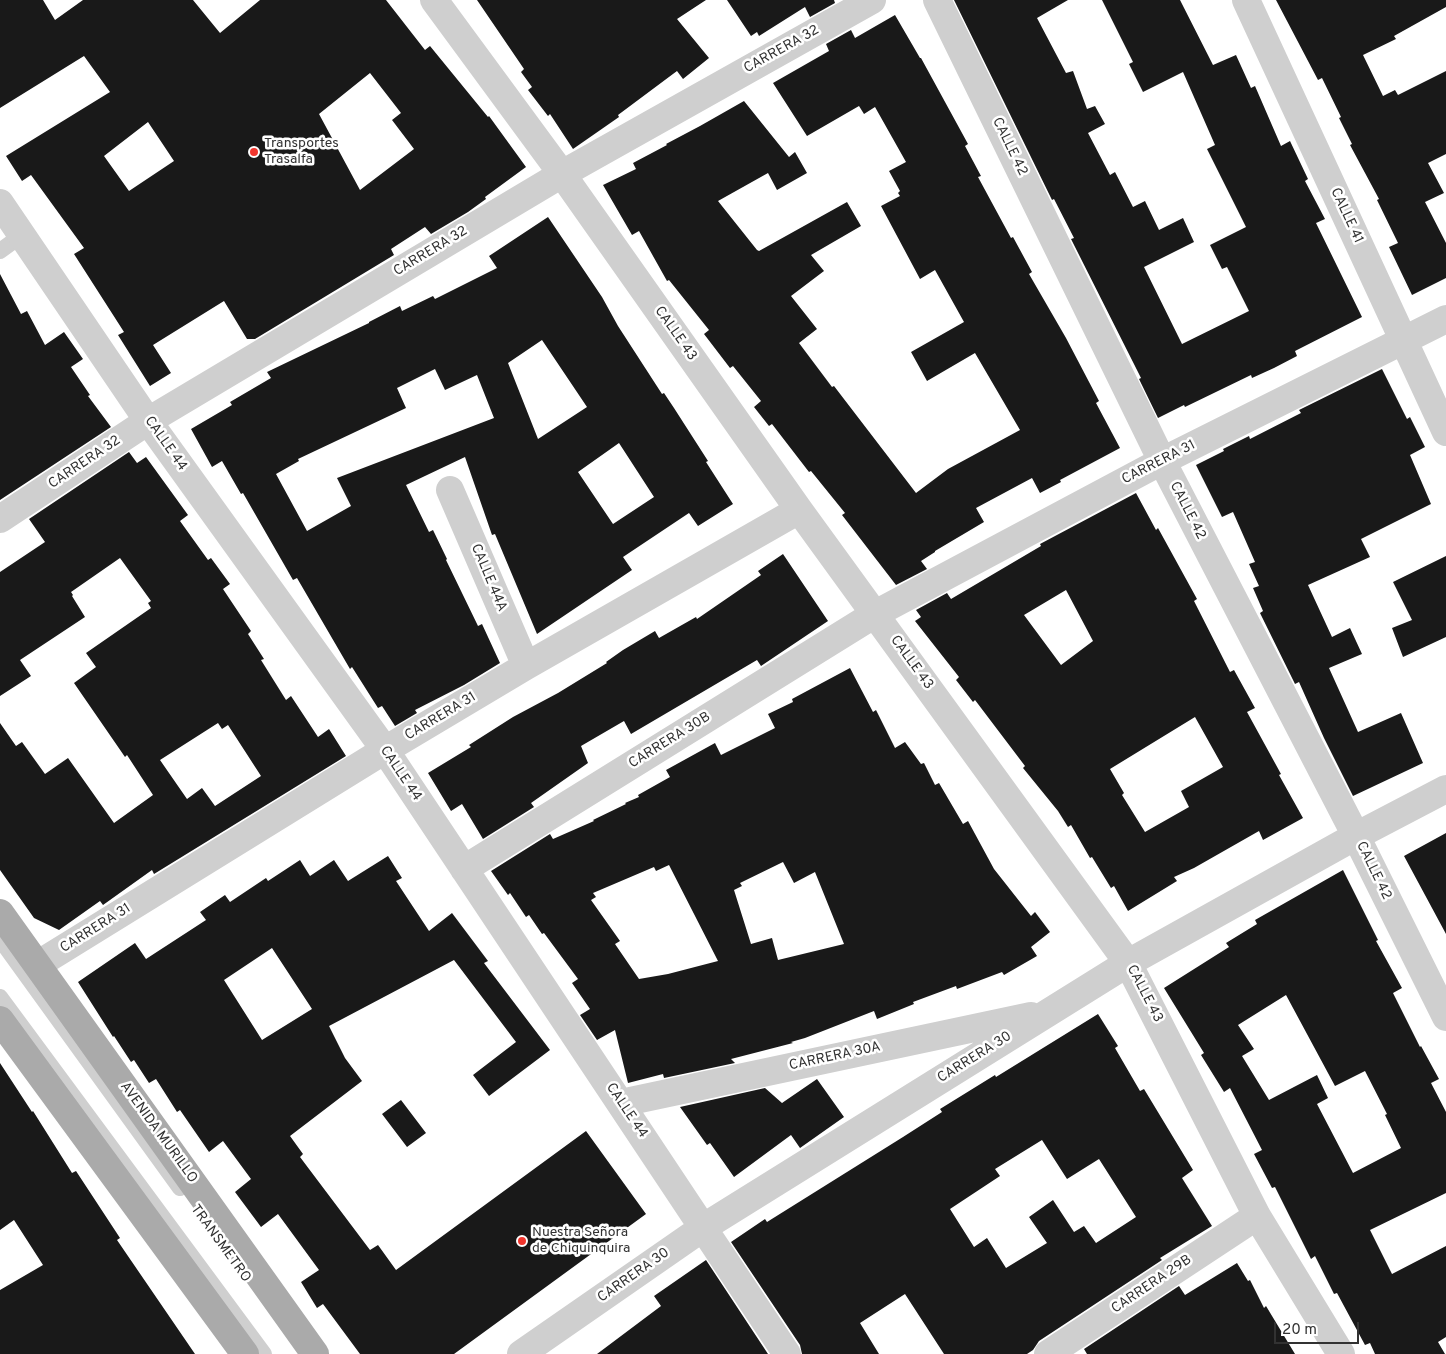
<!DOCTYPE html>
<html>
<head>
<meta charset="utf-8">
<style>
  body { margin:0 }
  #map { position:relative; width:1446px; height:1354px; overflow:hidden; background:#fff; font-family:Overpass,sans-serif }
  canvas { display:block }
  .scale { position:absolute; left:1274px; top:1322px; width:85px; height:22px; box-sizing:border-box; border:2px solid #323232; border-top:0; padding-left:6px; font-size:15px; line-height:18px; white-space:nowrap; color:#323232; -webkit-text-stroke:4px #fff; paint-order:stroke }
</style>
</head>
<body>
<div id="map">
<canvas width="1446" height="1354"></canvas>
<div class="scale">20 m</div>
</div>
<script>
const context = document.querySelector('canvas').getContext('2d');
context.lineJoin = 'round';
function fillPath(path, color) {
  context.fillStyle = color;
  context.fill(path, 'evenodd');
}
function stroke(path, color, width, dash) {
  context.strokeStyle = color;
  context.lineWidth = width;
  context.lineCap = dash ? 'butt' : 'round';
  context.setLineDash(dash || []);
  context.stroke(path);
}
function write(font, color, halo, rows, align = 'center') {
  context.font = font + ' Overpass,sans-serif';
  context.lineWidth = 5;
  context.setLineDash([]);
  context.textBaseline = 'middle';
  context.strokeStyle = halo;
  context.fillStyle = color;
  for (const [text, x, y, turn = 0] of rows) {
    context.save();
    context.translate(x, y);
    context.rotate((+turn || 0) * Math.PI / 180);
    context.textAlign = isNaN(turn) ? turn : align;
    if (halo) context.strokeText(text, 0, 0);
    context.fillText(text, 0, 0);
    context.restore();
  }
}
fillPath(new Path2D(`
  M0,0H43L55,20L83,0H193L220,33L260,0H386L425,50L430,46L488,117L489,116L526,167L485,197L486,199L468,212L431,234L425,227L391,249L394,255L255,339H247L224,301L153,345L171,373L150,386L118,335L124,332L74,254L84,248L31,175L22,181L6,156L110,92L84,56L0,108ZM370,73L401,113L392,120L414,149L360,190L319,114ZM148,122L174,161L129,191L104,156Z
  M477,0H706L677,19L709,58L683,79L677,71L618,115L619,117L573,149L550,114L548,116L528,90L532,87L521,72L524,69Z
  M727,0H834L835,3L810,17L805,7L759,36L757,32L751,36Z
  M954,0H1068L1037,18L1066,73L1073,71L1087,109L1095,106L1105,124L1088,133L1110,175L1115,172L1133,207L1145,201L1159,230L1183,218L1194,242L1144,267L1182,344L1249,311L1227,267L1222,269L1210,245L1246,227L1207,149L1215,145L1183,72L1143,92L1129,64L1133,62L1102,0H1180L1213,65L1236,55L1251,88L1255,86L1281,146L1290,141L1308,179L1305,181L1325,219L1316,223L1362,317L1295,351L1297,356L1274,368L1252,378L1251,375L1185,407L1184,405L1158,418L1139,379L1141,378L1071,239L1074,238L1054,199L1052,200Z
  M1276,0H1446V7L1394,36L1396,39L1363,55L1383,96L1395,90L1398,95L1446,71V154L1428,163L1444,193L1425,202L1446,243V278L1412,295L1389,247L1398,243L1377,200L1379,199L1350,145L1352,144L1339,118L1341,117L1322,78L1318,80Z
  M895,15L920,58H921L968,144L965,146L981,176L978,177L1011,238L1013,237L1032,272L1029,274L1066,338L1099,401L1096,403L1120,448L1060,480L1061,482L1040,493L1032,478L976,508L984,522L935,551V552L921,561L927,569L896,585L842,515L845,513L811,471L809,472L772,424L769,426L754,407L761,401L733,366L730,368L704,334L709,330L669,280L667,281L639,231L632,235L603,185L636,169L633,163L667,145L666,144L700,126L744,101L789,157L795,152L807,173L777,190L768,173L718,201L757,250L759,251L847,202L861,226L811,255L824,271L791,296L817,329L799,343L832,387L834,386L916,493L948,469L1020,430L975,353L927,381L911,352L964,322L935,270L920,279L881,206L900,196L898,193L900,191L889,171L906,162L875,107L864,114L859,106L807,136L773,83L829,51L826,44L851,30L855,38Z
  M548,217L602,297L618,326L662,394L664,393L674,408L708,461L706,462L733,504L698,526L689,513L623,557L632,570L537,634L495,534L492,535L465,457L406,485L429,532L433,530L447,559L446,560L478,626L482,624L500,663L464,685L415,710L417,713L395,726L382,706L378,708L352,667L350,669L297,578L293,580L243,493L241,494L222,461L212,467L191,429L232,405L230,402L271,378L267,372L369,323V322L400,306L402,311L433,296L435,299L497,268L489,256ZM542,340L587,407L538,439L508,363ZM435,369L445,390L477,375L494,418L337,478L351,506L307,531L276,474L299,461L298,459L406,408L397,388ZM619,443L654,497L613,524L578,472Z
  M0,274L21,314L27,311L45,345L64,332L83,359L71,367L90,395L88,396L111,427L0,500Z
  M1382,369L1407,419L1410,417L1425,447L1410,455L1431,504L1361,539L1370,557L1308,585L1332,637L1350,628L1362,654L1329,668L1358,732L1401,713L1423,763L1353,796L1324,738L1299,682L1295,684L1260,613L1263,611L1253,588L1259,586L1249,564L1255,562L1233,512L1222,517L1196,465L1224,451L1223,449L1249,436L1250,439L1301,413L1299,410Z
  M129,452L137,463L146,457L188,515L180,521L208,560L211,558L230,584L223,589L251,631L248,634L264,659L261,660L286,700L291,696L318,737L329,729L346,756L154,874L152,870L103,905L100,901L59,930L34,918L0,870V723L16,746L22,742L45,774L68,758L114,823L153,795L127,755L125,757L74,683L96,667L86,653L151,608L148,603L151,601L120,558L71,592L73,595L72,596L85,617L20,660L31,676L0,696V572L45,542L29,519ZM218,723L222,729L228,725L261,776L215,806L202,788L187,799L160,760Z
  M1136,493L1156,530L1158,528L1197,599L1194,601L1230,672L1234,670L1255,708L1247,712L1281,774L1279,775L1303,818L1263,840L1259,831L1194,868L1174,877L1177,881L1128,911L1114,886L1111,888L1092,857L1090,858L1071,825L1068,827L1058,811L1023,768L1025,766L975,700L973,702L956,680L959,677L915,621L921,617L916,610L947,593L951,599L1041,546L1040,544ZM1066,590L1093,641L1061,665L1024,615ZM1195,717L1223,767L1181,791L1189,807L1145,832L1122,795L1124,793L1110,769Z
  M783,554L828,621L761,666L757,660L631,734L624,721L581,746L588,763L531,803L534,807L483,839L462,804L451,811L428,773L471,747L469,745L513,717L558,693L607,663L606,662L623,650L655,631L659,638L696,617L697,619L761,575L758,571Z
  M1446,556V637L1403,657L1392,628L1412,620L1393,582Z
  M850,668L873,712L876,710L895,748L905,742L921,764L924,763L935,785L939,783L963,824L968,821L994,869L1031,916L1035,912L1050,932L1031,947L1037,956L1004,975L1002,972L957,989L956,986L913,1002L914,1004L877,1019L874,1011L805,1038L791,1042L793,1043L731,1059L735,1063L664,1078L663,1074L628,1083L615,1030L597,1040L580,1015L590,1009L572,983L578,979L544,933L542,934L529,915L526,917L510,893L508,895L491,871L550,834L553,839L594,821L593,820L626,804L625,803L639,797L638,795L670,777L666,770L715,743L721,755L775,728L768,714L793,702L792,699ZM783,862L794,883L815,872L844,944L778,960L772,938L751,944L734,890L742,886L740,883ZM669,865L718,961L668,974L639,979L615,944L620,941L591,900L596,897L593,893L654,867L656,871Z
  M1446,833V934L1404,856Z
  M388,856L402,878L396,881L429,931L452,913L488,961L484,963L550,1050L489,1096L473,1075L516,1042L454,960L329,1026L345,1058L362,1081L290,1136L303,1154L300,1157L370,1250L378,1245L396,1270L586,1131L646,1214L454,1354H360L323,1304L317,1308L301,1282L319,1270L278,1214L261,1227L235,1192L251,1179L223,1141L209,1152L180,1110L177,1112L156,1079L149,1083L134,1060L131,1062L114,1036L113,1037L78,982L135,943L146,959L206,920L200,912L225,895L230,902L266,878L268,881L300,860L310,876L334,860L348,881ZM272,948L312,1009L262,1040L224,980Z
  M1343,870L1378,940L1376,941L1402,988L1393,993L1420,1047L1421,1046L1439,1079L1431,1083L1446,1112V1193L1370,1230L1392,1274L1446,1246V1337L1438,1342L1445,1354H1375L1370,1343L1365,1345L1337,1293L1334,1294L1315,1256L1311,1259L1275,1187L1272,1188L1254,1154L1262,1150L1230,1088L1224,1092L1201,1055L1204,1053L1164,988L1229,947L1226,943L1257,924L1255,920ZM1286,995L1335,1086L1365,1071L1387,1114L1385,1115L1401,1148L1353,1173L1317,1104L1328,1098L1317,1075L1269,1100L1242,1056L1254,1049L1238,1025Z
  M1098,1014L1118,1046L1115,1048L1140,1091L1144,1089L1193,1170L1182,1178L1212,1226L1160,1258L1162,1260L1039,1341L1033,1350L1027,1354H944L905,1294L860,1323L879,1354H802L800,1345L731,1242L765,1219L767,1222L903,1137L942,1112L940,1109L995,1075L996,1077ZM1042,1140L1067,1179L1099,1159L1136,1217L1096,1243L1084,1226L1074,1232L1053,1200L1029,1217L1047,1243L1006,1268L987,1238L974,1247L950,1209L1000,1176L995,1169Z
  M0,1063L32,1112L33,1111L72,1173L76,1171L120,1238L117,1240L195,1354H0V1290L43,1265L14,1220L0,1230Z
  M817,1079L844,1117L800,1148L791,1135L734,1177L710,1143L707,1145L680,1107L765,1088L782,1103Z
  M401,1100L426,1133L407,1147L382,1114Z
  M706,1260L768,1354H597L661,1306L654,1296Z
  M1237,1263L1248,1281L1250,1280L1264,1308L1266,1306L1295,1354H1087L1084,1349L1179,1286L1185,1295Z`), '#191919');
stroke(new Path2D(`
  M0,251L22,235
  M0,939L180,1188
  M0,997L264,1354`), '#cfcfcf', 16);
stroke(new Path2D(`
  M434,0L562,174L799,510L1128,963L1257,1216L1341,1354
  M937,0L1162,461L1356,836L1446,1017
  M1246,0L1446,432
  M0,203L148,421L385,750L787,1354
  M450,490L526,666
  M0,519L148,421L562,174L872,0
  M464,869L875,614L1162,461L1446,319
  M37,965L385,750L526,666L799,510
  M621,1103L1031,1016
  M521,1354L704,1227L1128,963L1356,836L1446,789
  M1048,1354L1257,1216`), '#cfcfcf', 28);
stroke(new Path2D(`
  M0,913L315,1354
  M0,1020L245,1354`), '#aaa', 28);
for (const [x, y, r, color] of [
  [254,152,5,"#f1352d"],
  [522,1241,5,"#f1352d"]
]) {
  const dot = new Path2D();
  dot.arc(x, y, r, 0, 2 * Math.PI);
  context.fillStyle = color;
  context.fill(dot);
  stroke(dot, '#fff', 2);
}
write('14px', '#323232', '#fff', [
  ["CARRERA 32",782,50,-29],
  ["CALLE 42",1009,147,64],
  ["CALLE 41",1346,216,65],
  ["CARRERA 32",431,252,-31],
  ["CALLE 43",675,334,55],
  ["CALLE 44",165,444,55],
  ["CARRERA 32",85,463,-34],
  ["CARRERA 31",1159,463,-27],
  ["CALLE 42",1187,511,63],
  ["CALLE 44A",488,578,67],
  ["CALLE 43",911,663,54],
  ["CARRERA 31",441,717,-31],
  ["CARRERA 30B",670,741,-32],
  ["CALLE 44",400,774,56],
  ["CALLE 42",1373,871,64],
  ["CARRERA 31",96,929,-32],
  ["CALLE 43",1144,994,63],
  ["CARRERA 30A",835,1057,-12],
  ["CARRERA 30",975,1058,-32],
  ["CALLE 44",626,1111,56],
  ["AVENIDA MURILLO",158,1133,54],
  ["TRANSMETRO",220,1244,54],
  ["CARRERA 30",634,1276,-35],
  ["CARRERA 29B",1152,1285,-34]
]);
write('14px', '#323232', '#fff', [
  ["Transportes",264,144],
  ["Trasalfa",264,160],
  ["Nuestra Señora",532,1233],
  ["de Chiquinquira",532,1249]
], 'left');
</script>
</body>
</html>
